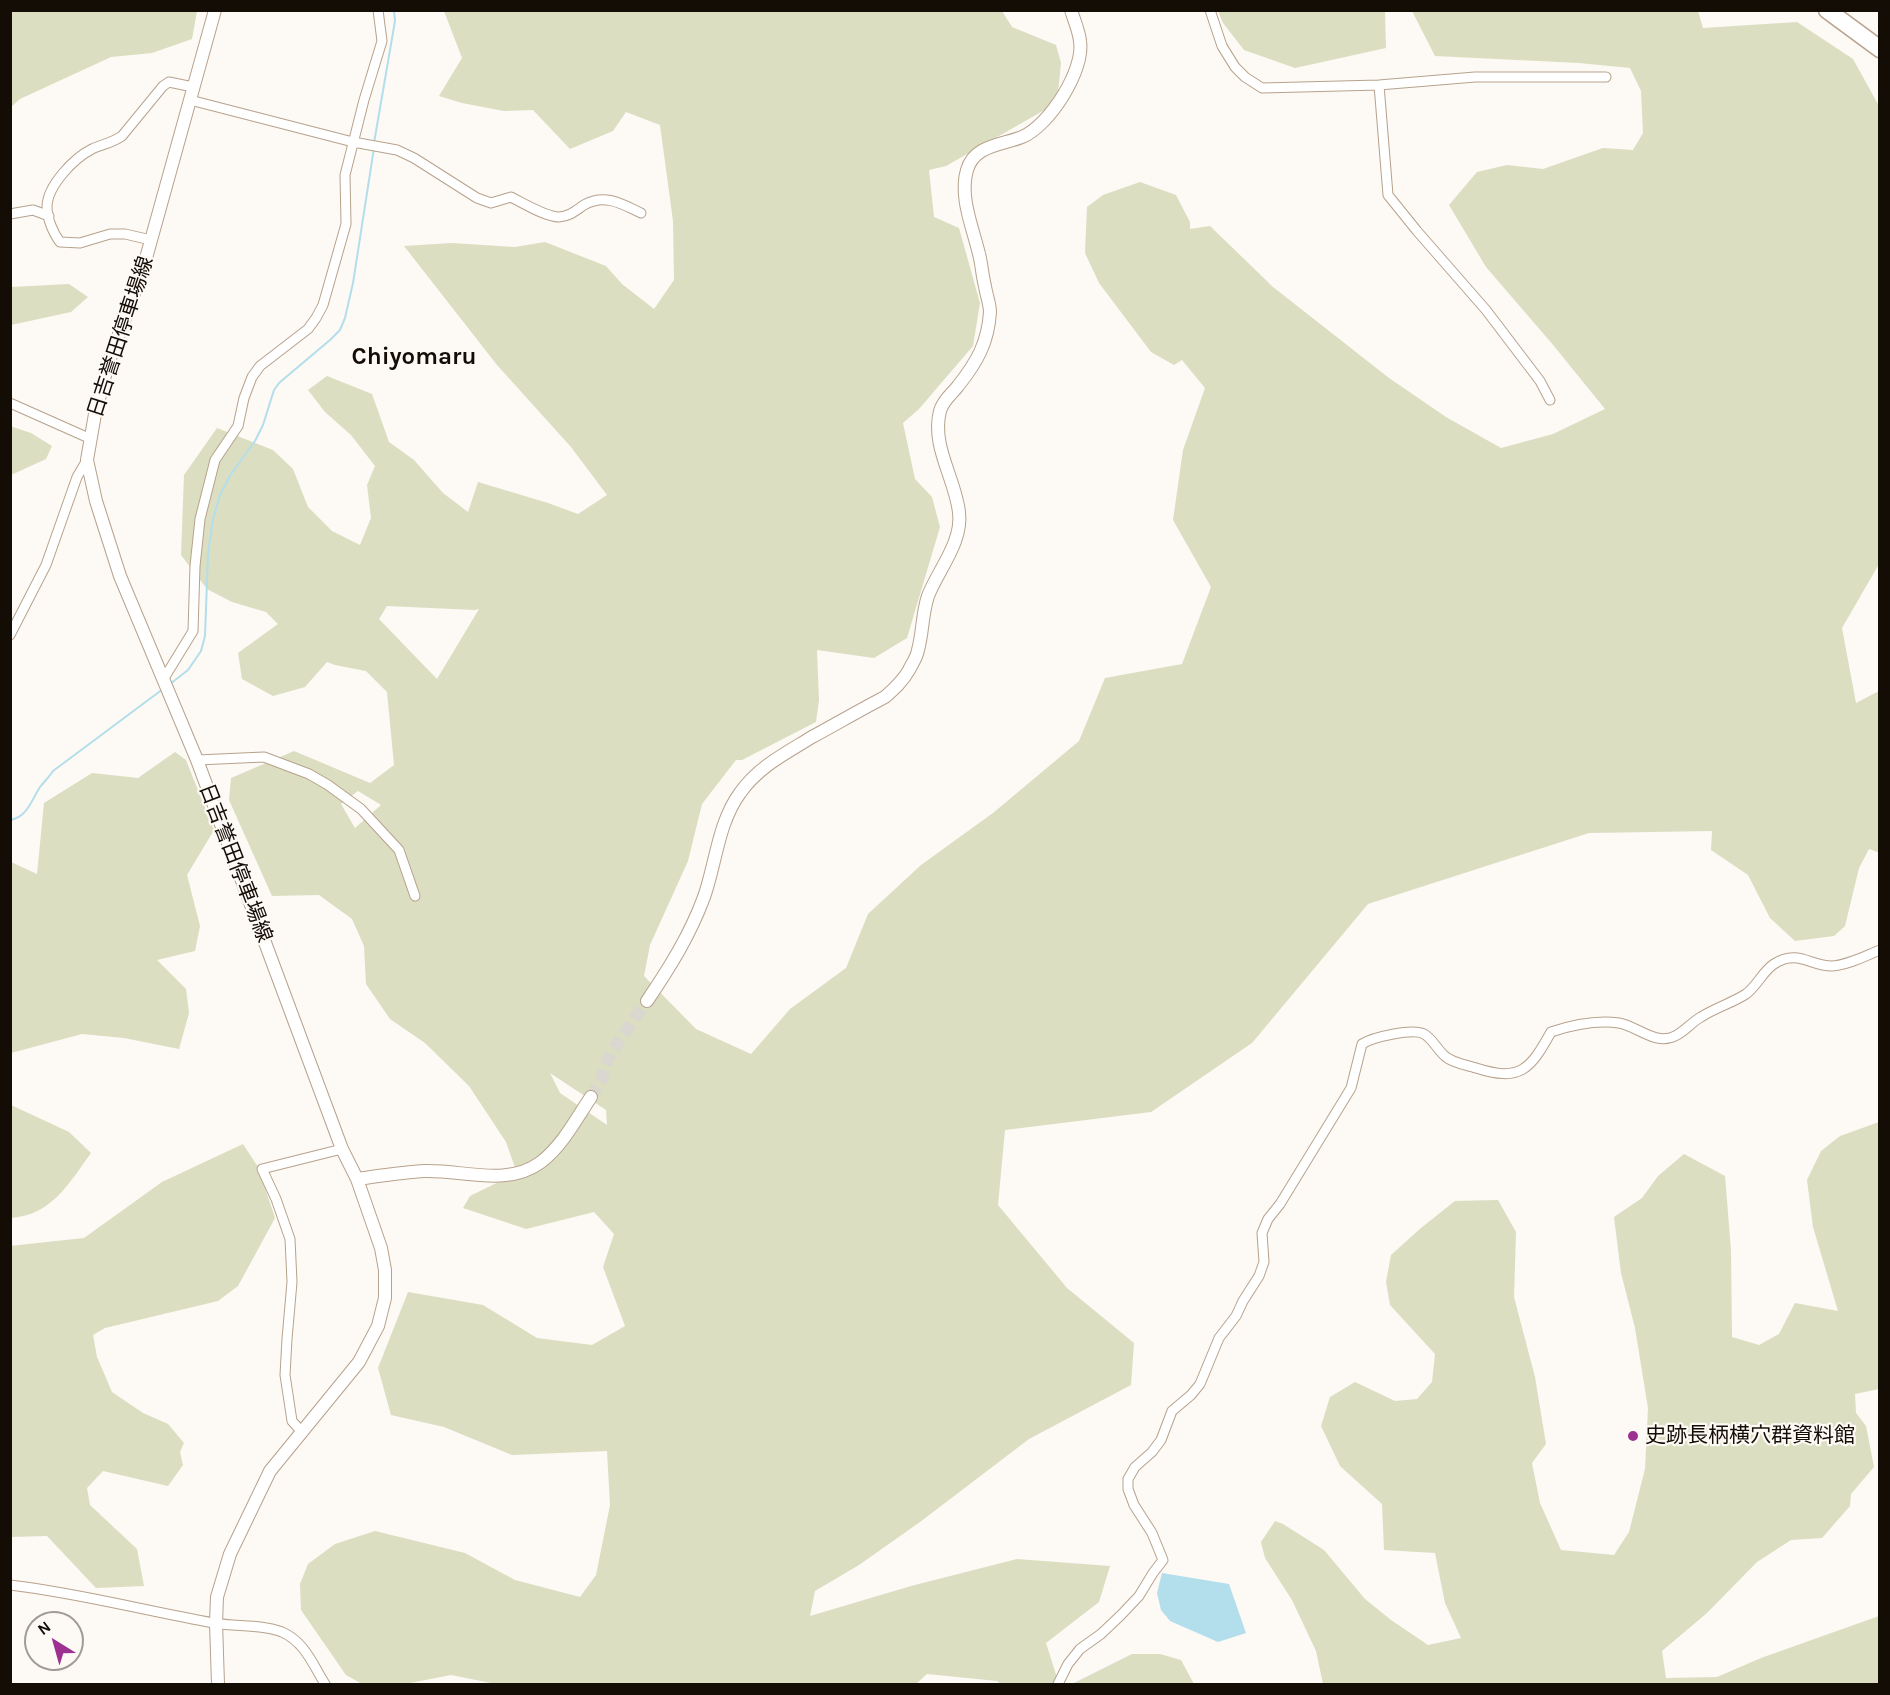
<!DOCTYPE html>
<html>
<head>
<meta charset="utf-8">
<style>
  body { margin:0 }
  #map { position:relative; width:1890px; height:1695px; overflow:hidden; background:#fdf9f4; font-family:Karla,sans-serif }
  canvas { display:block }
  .frame { position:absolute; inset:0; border:12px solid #140d06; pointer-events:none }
  .north { position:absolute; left:24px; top:1611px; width:60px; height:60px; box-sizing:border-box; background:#fdf9f4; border:2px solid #a09b95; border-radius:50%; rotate:323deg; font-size:16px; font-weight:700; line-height:24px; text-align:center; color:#140d06 }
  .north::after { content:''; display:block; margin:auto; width:21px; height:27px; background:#9c3192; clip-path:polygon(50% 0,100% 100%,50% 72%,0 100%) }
</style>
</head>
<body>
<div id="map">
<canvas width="1890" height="1695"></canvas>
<div class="frame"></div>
<div class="north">N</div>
</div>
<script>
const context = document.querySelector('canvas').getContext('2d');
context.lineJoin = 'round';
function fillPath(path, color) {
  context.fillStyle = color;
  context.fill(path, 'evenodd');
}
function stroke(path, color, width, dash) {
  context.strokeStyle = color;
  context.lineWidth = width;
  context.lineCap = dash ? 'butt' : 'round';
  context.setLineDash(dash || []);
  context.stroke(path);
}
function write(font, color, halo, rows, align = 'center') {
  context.font = font + ' Karla,"Noto Sans JP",sans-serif';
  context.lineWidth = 4.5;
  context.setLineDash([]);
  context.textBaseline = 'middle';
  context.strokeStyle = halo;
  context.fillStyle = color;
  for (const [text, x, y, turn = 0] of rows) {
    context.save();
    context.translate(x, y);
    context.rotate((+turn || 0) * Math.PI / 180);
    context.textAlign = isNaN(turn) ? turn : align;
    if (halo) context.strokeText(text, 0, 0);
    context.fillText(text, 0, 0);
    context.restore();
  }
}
fillPath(new Path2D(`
  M11,10H197V11L192,39L152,53L111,57L20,99L11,107Z
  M444,11H1002L1012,27L1056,45L1061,63L1057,103L946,166L929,170L934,217L959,228L980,303L973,346L919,409L903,423L915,479L932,497L940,527L907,638L874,658L817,650L819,700L816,722L742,760H736L702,804L688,861L650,945L644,976L696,1029L751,1054L790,1009L846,968L868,914L921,865L993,813L1079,741L1105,678L1182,664L1211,587L1173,520L1183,450L1205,388L1182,360L1174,365L1151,352L1099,283L1085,253L1087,207L1103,195L1140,182L1176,195L1190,222V229L1210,226L1273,287L1389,378L1446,417L1501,448L1553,434L1605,409L1554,346L1486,267L1449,205L1477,172L1507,165L1543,169L1603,148L1633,150L1643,133L1641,91L1630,68L1579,63L1435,56L1412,11H1698L1703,28L1797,22L1853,59L1879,106V564L1842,628L1856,703L1879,691L1880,853L1869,849L1859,868L1845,926L1834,936L1795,941L1770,918L1748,875L1711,850L1712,831L1589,833L1368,904L1252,1043L1151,1112L1005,1130L998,1205L1067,1288L1134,1343L1131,1385L1029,1439L920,1522L859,1565L815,1591L810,1616L911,1586L1017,1559L1110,1566L1099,1602L1046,1643L1059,1684H1001L997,1681L927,1674L916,1684H496L451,1675L405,1684H362L346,1675L301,1610L300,1584L308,1564L335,1544L375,1531L465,1553L515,1580L580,1597L596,1575L610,1505L607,1451L512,1455L444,1427L391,1415L378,1368L408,1292L483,1305L537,1338L592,1345L625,1326L603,1267L614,1234L594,1212L526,1229L463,1208L470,1196L517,1173L506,1142L469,1086L425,1043L390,1019L366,984L364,946L352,919L319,895L272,896L229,800L231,778L294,751L370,783L394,765L387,692L366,671L335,665L327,662L305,687L273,696L242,679L238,653L278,624L266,612L232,602L207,589L181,555L184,475L217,428L273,450L293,469L308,507L332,531L360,545L371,518L367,485L375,466L351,435L325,412L308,390L327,376L372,394L389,442L414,460L443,493L468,512L478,482L548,503L578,514L607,495L571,447L497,365L404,246L451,243L515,247L545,242L606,266L622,284L654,309L674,280L673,221L660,125L626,112L613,131L570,149L533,110L504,111L462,103L439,96L462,58ZM387,606L475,610L479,609L437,679L379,619ZM358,791L381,805L355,828L341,804ZM550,1073L606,1110L607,1125L560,1093Z
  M1218,11H1385L1386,48L1295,68L1244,50L1223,23Z
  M69,284L88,297L71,312L11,325V287Z
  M10,426L31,433L52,446L46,459L11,475Z
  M175,752L186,760L214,830L187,875L200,926L195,951L157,960L186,989L189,1013L179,1049L124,1038L82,1034L11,1053V862L37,874L44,803L92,773L138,778Z
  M11,1105L69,1132L91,1153C69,1183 52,1215 11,1218Z
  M1879,1122V1389L1855,1394L1856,1413L1866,1426L1874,1467L1851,1494L1850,1506L1822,1538L1791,1540L1757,1562L1707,1613L1662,1651L1666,1678L1717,1677L1761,1658L1879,1616V1684H1323L1316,1651L1292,1600L1265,1558L1261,1542L1275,1521L1283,1524L1324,1550L1365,1599L1391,1620L1428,1645L1461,1638L1445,1603L1435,1553L1384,1550L1382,1504L1340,1466L1321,1426L1330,1397L1355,1382L1395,1401L1417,1399L1432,1382L1435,1354L1390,1305L1386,1282L1391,1255L1421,1228L1455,1201L1498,1200L1516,1232L1514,1297L1535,1377L1546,1444L1532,1463L1540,1503L1561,1550L1614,1555L1629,1532L1645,1469L1648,1408L1635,1328L1621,1273L1614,1217L1642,1198L1658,1176L1684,1154L1725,1176L1731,1250L1732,1337L1759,1345L1779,1334L1795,1303L1838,1311L1813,1227L1807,1180L1821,1151L1840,1136Z
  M243,1144L258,1167L275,1218L238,1286L218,1301L105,1328L93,1335L97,1357L112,1392L143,1413L168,1424L184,1443L180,1452L183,1465L168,1486L103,1471L87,1488L90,1505L137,1549L144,1586L96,1588L47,1536L11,1537L10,1246L84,1238L162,1182Z
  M1132,1654H1160L1181,1660L1194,1684H1072Z`), '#dbdec1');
fillPath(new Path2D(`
  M1162,1573L1229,1584L1246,1633L1218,1642L1170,1621L1161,1610L1157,1593Z`), '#b3deeb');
stroke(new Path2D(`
  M374,143L395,21L394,10
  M170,684L188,670L201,651L205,636L208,554L213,519L220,495L231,474L255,441L263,425L274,390L279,383L330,340L340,330L345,318L353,283L374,148
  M10,820C27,818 32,799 40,787C44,782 49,777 53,771L163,689`), '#b3deeb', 2);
stroke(new Path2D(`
  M591,1097L602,1079L605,1066L611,1053L647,1001`), '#dad6d0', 12, [12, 6]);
const street = new Path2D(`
  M1210,10L1222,46L1235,67L1245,77L1262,88L1379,85L1475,77H1606
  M1379,85L1388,195L1417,231L1486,310L1540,381L1550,400
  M190,100L353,142L397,150L414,158L477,198L491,203L511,197C523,203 546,217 559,217C570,216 575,211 584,205C605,193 622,204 641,213
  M10,214L33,210L49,216
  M151,240L125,234H110L80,243L60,242C53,233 47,218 47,207C47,186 74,158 92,149C103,144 112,143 122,136L163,86L169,82L193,87
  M10,403L91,439
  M10,635L46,565L77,477L87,460
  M163,680L193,631L195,566L200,519L215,460L238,426L244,398L252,377L260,366L308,329L316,318L323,305L346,224L345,175L364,100L382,41L378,10
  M197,760L264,757L309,774L328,785L361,809L399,850L415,896
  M302,1432L292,1421L285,1375L287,1339L292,1282L290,1239L276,1199L262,1169L342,1149
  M10,1585C79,1593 146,1611 214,1623C236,1627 261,1624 282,1632C305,1642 313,1665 325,1684
  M1058,1684L1068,1664L1080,1649L1101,1634L1121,1615L1139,1596L1153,1573L1163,1560L1152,1533L1134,1505L1128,1489V1479L1135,1467L1152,1452L1161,1440L1172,1411L1191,1395L1200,1384L1219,1338L1236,1316L1243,1301L1259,1276L1264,1262L1262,1233L1268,1219L1280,1204L1351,1088L1362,1044C1373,1037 1413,1028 1424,1034C1433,1039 1438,1051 1446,1057C1453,1063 1467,1065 1476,1068C1520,1082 1530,1070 1551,1032C1572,1025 1597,1020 1619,1023C1637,1026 1656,1046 1675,1036C1684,1032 1692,1022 1701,1017C1715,1008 1732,1003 1746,994C1757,986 1763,971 1774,964C1798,949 1810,966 1832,966C1848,965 1865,956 1880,950`);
const secondary = new Path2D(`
  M215,10L143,269L108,364L95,414L87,460L96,501L120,576L197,760L342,1149L357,1179L381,1248L385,1270V1298L378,1326L359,1362L270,1471L230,1554L217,1597L216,1623L218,1684
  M647,1001C670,967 690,935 704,897C716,863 718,823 740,793C758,767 786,753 812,737C836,724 860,710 885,697C894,689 903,681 909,670C912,664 917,657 918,650C923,632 922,614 928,596C938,570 963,542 959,512C955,478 931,446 940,411C943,400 952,394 958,386C977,362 988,343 990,312C990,304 986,294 985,286C982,275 982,265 979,254C973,228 959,197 967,170C974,145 1002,145 1022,137C1049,126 1085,70 1080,41C1079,31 1074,20 1071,10
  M357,1179C379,1176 403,1172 425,1171C464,1170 508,1187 541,1162C563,1145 576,1119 591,1097`);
const highway = new Path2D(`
  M1827,10L1880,49`);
stroke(street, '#b7a28d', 11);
stroke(secondary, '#b7a28d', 14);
stroke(highway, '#b7a28d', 19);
stroke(street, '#fff', 9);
stroke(secondary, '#fff', 12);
stroke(highway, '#fff', 16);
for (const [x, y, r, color] of [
  [1633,1436,6,"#9c3192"]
]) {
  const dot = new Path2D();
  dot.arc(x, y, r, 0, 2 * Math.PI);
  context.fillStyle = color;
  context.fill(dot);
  stroke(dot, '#fdf9f4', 2);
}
write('21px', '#140d06', '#fdf9f4', [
  ["日吉誉田停車場線",121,337,-72],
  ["日吉誉田停車場線",235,863,69]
]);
write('21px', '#140d06', '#fdf9f4', [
  ["史跡長柄横穴群資料館",1645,1436]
], 'left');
write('bold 24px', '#140d06', '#fdf9f4', [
  ["Chiyomaru",414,357]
]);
</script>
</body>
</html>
